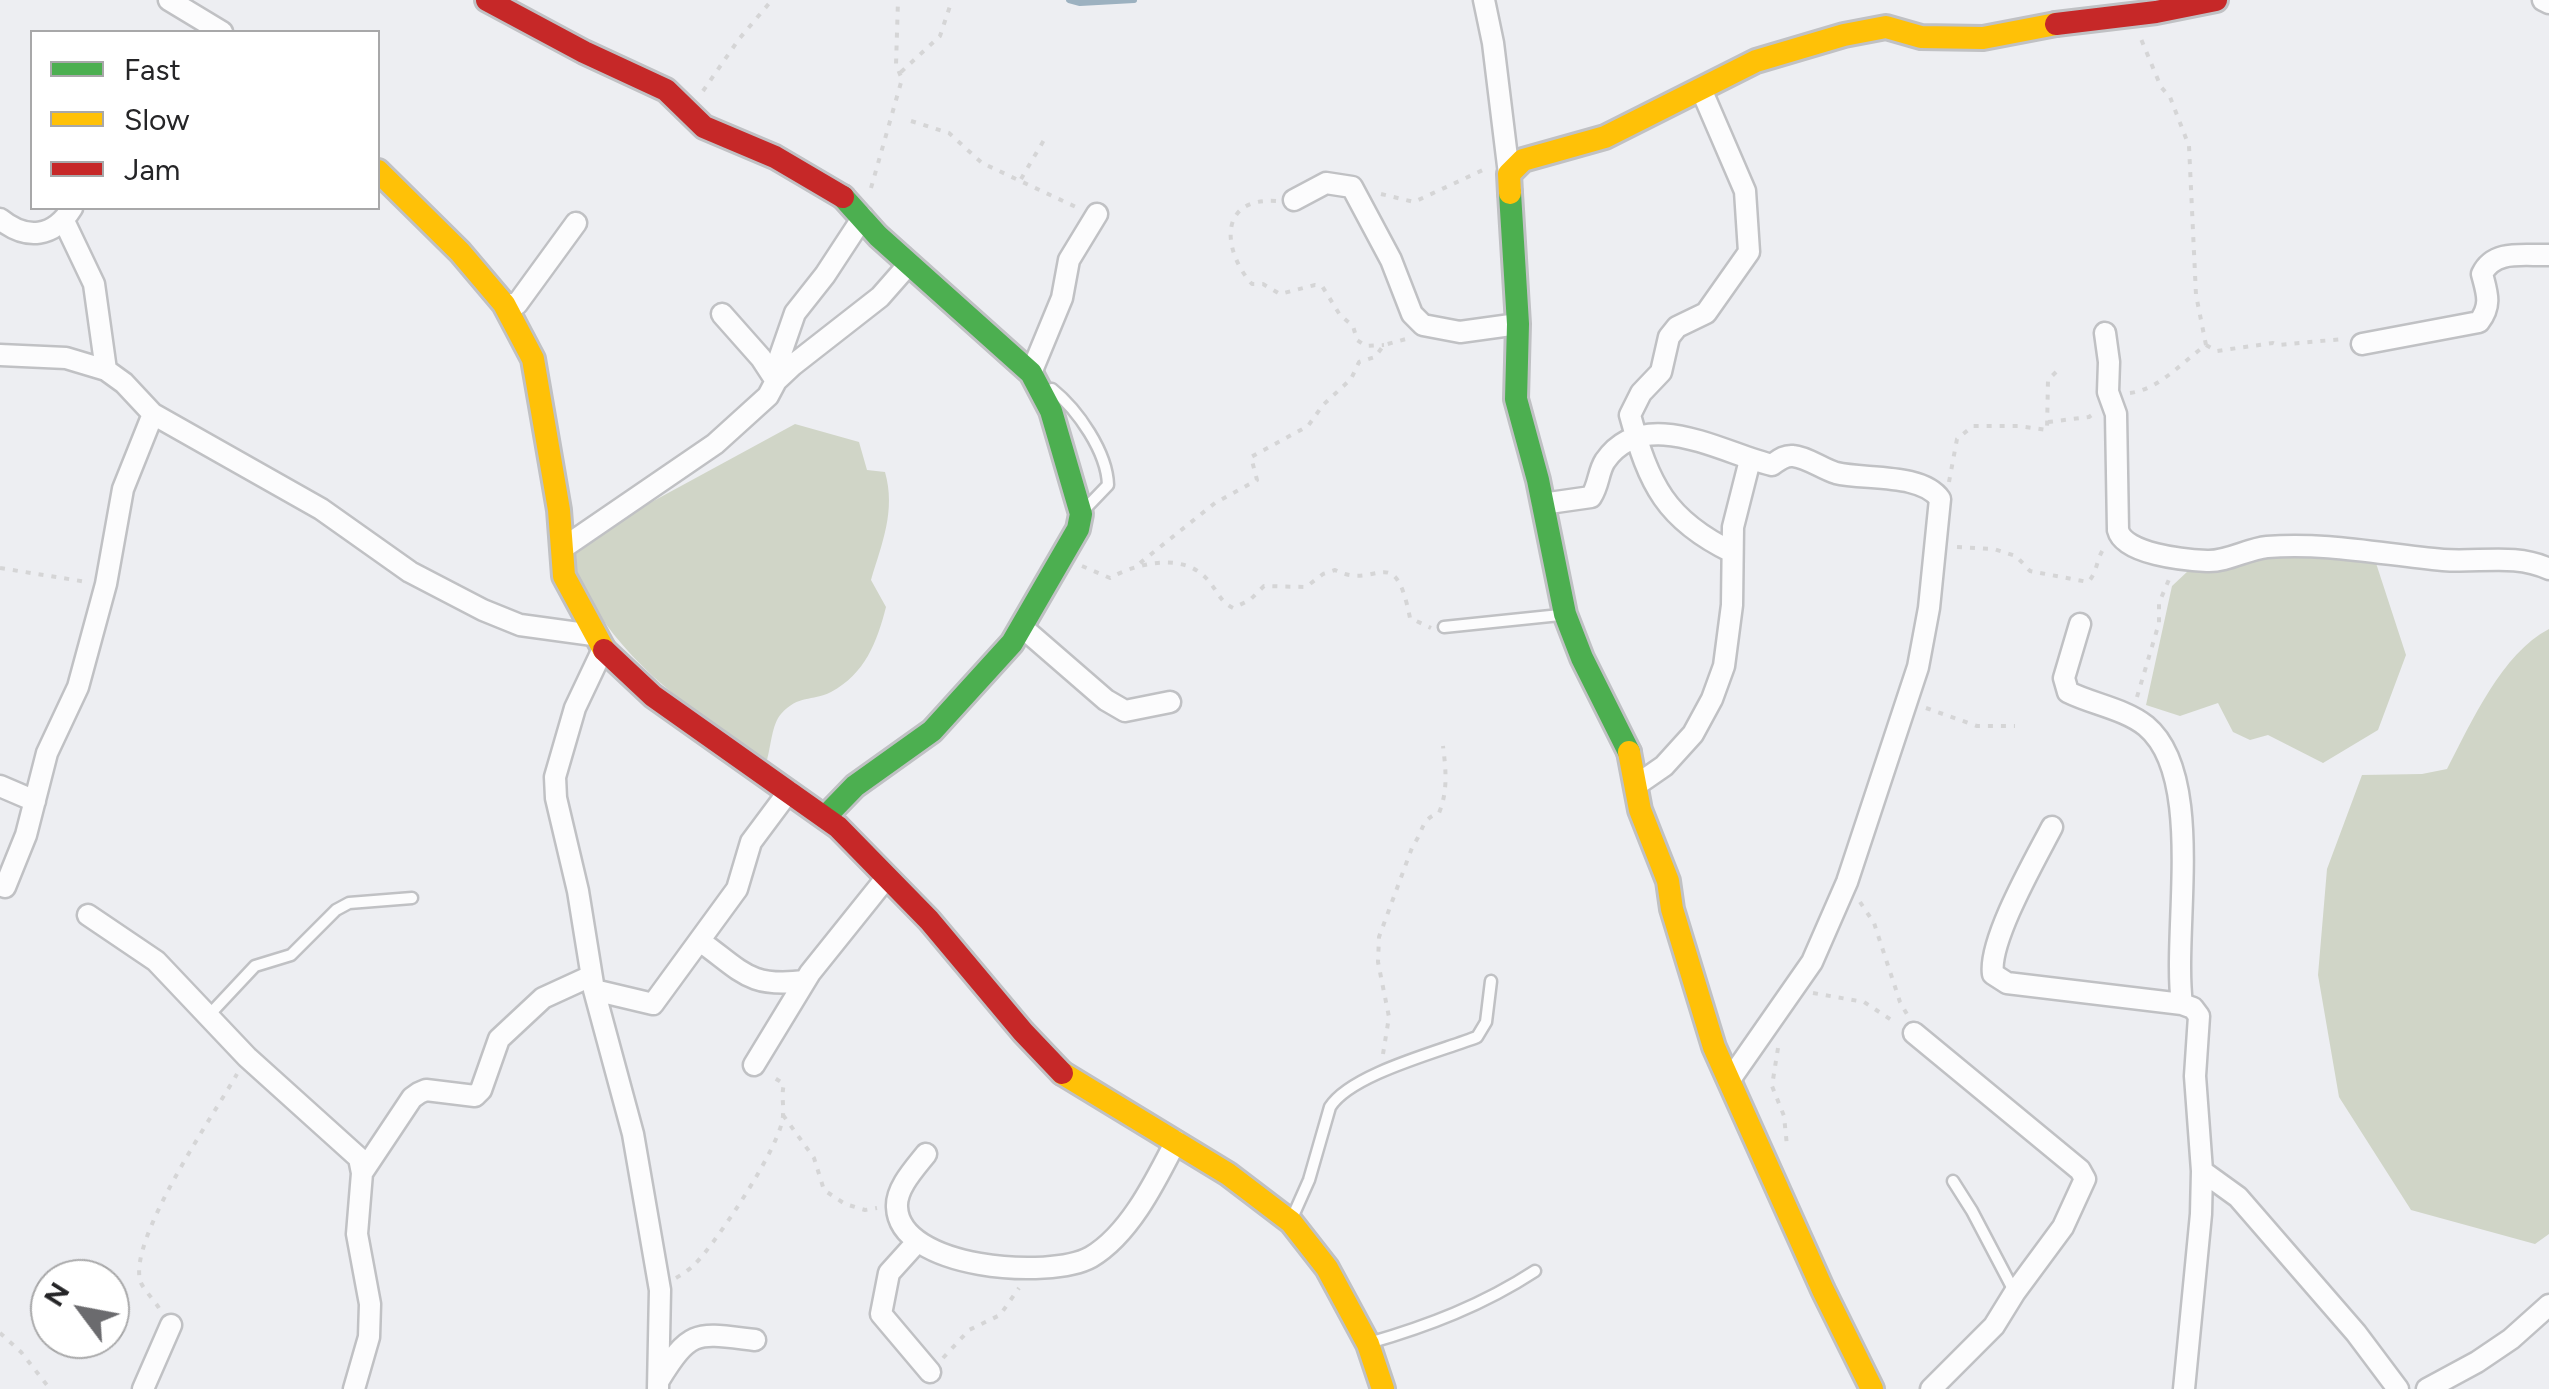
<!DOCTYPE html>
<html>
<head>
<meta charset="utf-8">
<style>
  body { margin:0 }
  #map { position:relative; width:2549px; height:1389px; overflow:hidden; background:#edeef2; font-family:Figtree,sans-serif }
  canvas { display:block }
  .legend { position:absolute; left:30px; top:30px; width:350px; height:180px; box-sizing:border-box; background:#fff; border:2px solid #a8a8a9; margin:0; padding:12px 18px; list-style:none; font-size:30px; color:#252527 }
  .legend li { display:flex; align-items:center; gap:20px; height:50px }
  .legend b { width:50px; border:2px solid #a8a8a9 }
  .north { position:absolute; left:30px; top:1259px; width:100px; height:100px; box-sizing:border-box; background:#fff; border:2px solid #a8a8a9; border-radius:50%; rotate:302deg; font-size:28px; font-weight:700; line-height:40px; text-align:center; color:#252527 }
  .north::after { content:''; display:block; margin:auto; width:35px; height:45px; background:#6b6b6e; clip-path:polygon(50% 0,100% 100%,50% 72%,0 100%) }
</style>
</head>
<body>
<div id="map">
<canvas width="2549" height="1389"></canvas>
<ul class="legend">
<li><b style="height:12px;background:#4caf50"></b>Fast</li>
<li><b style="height:12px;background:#ffc107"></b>Slow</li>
<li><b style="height:12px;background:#c62828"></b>Jam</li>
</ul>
<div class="north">N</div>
</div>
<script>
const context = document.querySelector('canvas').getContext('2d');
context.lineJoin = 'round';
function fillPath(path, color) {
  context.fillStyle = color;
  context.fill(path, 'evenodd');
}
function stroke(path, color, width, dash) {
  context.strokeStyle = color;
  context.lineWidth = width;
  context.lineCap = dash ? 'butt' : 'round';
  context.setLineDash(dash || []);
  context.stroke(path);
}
fillPath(new Path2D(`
  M795,424L859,442L867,470L885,472C896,511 882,543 871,580L886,607C877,642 865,674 831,692C811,702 799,694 781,714C772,724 771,746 767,760C704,719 639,676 597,611C586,594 578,573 569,555L635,511Z
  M2268,554L2374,557L2406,655L2378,730L2323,763L2268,735L2250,740L2233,732L2218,703L2180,716L2146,705L2172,586L2188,571Z
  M2549,629V1234L2535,1244L2411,1210L2339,1097L2318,975L2327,869L2362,775L2422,774L2447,769C2471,723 2502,653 2549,629Z`), '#d0d5c7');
stroke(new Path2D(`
  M1069,0L1080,3L1134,0`), '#9cb1c0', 6);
const lane = new Path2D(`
  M1052,389C1078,410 1107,452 1108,485L1085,509
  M1444,627L1560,615
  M210,1014L255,966L291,955L336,910L349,903L412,898
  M1953,1181L1972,1211L2014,1291
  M1293,1216L1309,1180L1330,1107C1351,1074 1438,1052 1477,1037L1486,1022L1491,981
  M1369,1343C1428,1326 1483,1305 1535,1271`);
const street = new Path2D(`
  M169,0L222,32
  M1484,0L1493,43L1509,174
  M2543,0L2549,3
  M1701,89L1745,191L1749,252L1706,313L1677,327L1669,337L1661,372L1641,393L1630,415C1649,485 1666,520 1732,552
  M1294,200L1326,183L1352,187L1391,260L1412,314L1423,325L1460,332L1518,324
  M0,219C27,241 54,237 72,208
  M64,221L94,284L106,370
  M504,304H517L576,223
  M722,314L761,358L776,381
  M2105,333L2109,362L2108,392L2116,414L2118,530C2124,554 2184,560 2207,561C2227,562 2247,549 2267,547C2326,542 2385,555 2443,560C2479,563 2515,553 2549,569
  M2362,344L2479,322C2492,305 2487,293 2482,274C2494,249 2524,256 2549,255
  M0,355L66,358L106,370L124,383L153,414L321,509L410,572L483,610L520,625L593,635
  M1031,373L1062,298L1069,260L1097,214
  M776,381L780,356L795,313L825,275L863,217
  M1542,504L1591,497C1599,485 1598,472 1605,461C1644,404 1724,454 1772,465C1778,461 1784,455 1793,456C1807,457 1822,469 1836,473C1864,480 1922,473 1940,499L1929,608L1918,667L1847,882L1812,962L1729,1081
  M563,548L715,444L768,396L776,381L793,365L880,297L909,264
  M2080,624L2064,678L2068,692C2092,704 2125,709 2146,726C2206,776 2172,930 2182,1004
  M1023,628L1106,700L1125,711L1170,702
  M603,649L575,708L555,777L556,798L578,891L594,990L633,1134L660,1290L658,1389
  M1638,784L1664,766L1693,734L1712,699L1724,666L1732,605L1733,527L1750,460
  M0,786L35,801
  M2052,827C2036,858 1988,941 1993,974L2007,983L2182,1004L2193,1008L2199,1016L2195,1076L2202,1171L2201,1214L2184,1389
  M5,887L26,835L47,753L78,687L106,584L123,489L153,414
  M88,915L156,961L247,1057L359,1158L362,1173L357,1234L370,1304L369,1337L354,1389
  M700,941C743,972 749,988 805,981
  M594,990L653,1004L737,889L751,842L789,791
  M1914,1033L2080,1170L2085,1179L2063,1227L2015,1292L1994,1326L1931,1389
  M754,1065L810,973L887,877
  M926,1154C915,1168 896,1188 897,1207C899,1269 1050,1280 1091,1257C1130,1234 1156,1180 1176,1141
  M2202,1171L2238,1197L2356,1333L2398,1389
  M362,1173L412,1098L419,1093L426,1090L475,1096L481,1090L499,1039L543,998L591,976
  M917,1242L889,1273L881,1314L930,1372
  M659,1380C691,1328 697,1333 755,1340
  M143,1389L171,1325
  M2427,1389L2477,1362L2511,1339L2549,1305`);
const fast = new Path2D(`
  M1510,193L1518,324L1516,399L1538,480L1565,614L1582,658L1629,752
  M825,817L855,786L932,731L1012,643L1078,529L1081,514L1051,411L1031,373L878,236L843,197`);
const slow = new Path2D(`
  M378,171L460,252L504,304L533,359L559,510L564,576L604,650
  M1510,193L1509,174L1523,160L1605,137L1756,61L1844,35L1886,27L1921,37L1983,38L2056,24
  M1629,752L1640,810L1668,881L1672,909L1714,1047L1823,1290L1872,1389
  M1062,1073L1228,1174L1291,1222L1327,1268L1368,1344L1383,1389`);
const jam = new Path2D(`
  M487,0L584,52L666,90L704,127L775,157L843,197
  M2056,24L2156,12L2216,0
  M604,650L653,696L838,827L929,920L1023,1032L1062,1073`);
stroke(lane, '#c0c1c4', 15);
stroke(street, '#c0c1c4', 25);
stroke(fast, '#c0c1c4', 28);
stroke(slow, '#c0c1c4', 28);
stroke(jam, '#c0c1c4', 28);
stroke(new Path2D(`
  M901,72L940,36L952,0
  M703,91L739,39L772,0
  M911,121L949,133L982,163L1078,208
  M1021,179L1044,140
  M871,188L902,79L896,65L898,0
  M1381,194L1414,202L1483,170
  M1276,201C1217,197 1223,252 1252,284H1263L1280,294L1315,285L1322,286L1340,315L1353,326L1357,340L1366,346L1384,345
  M2206,345L2217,351L2273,343L2278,345L2343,339
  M2130,393C2160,389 2182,362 2206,345L2196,295L2189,146L2170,97L2161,87L2141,39
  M2048,422L2089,417L2096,412
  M1949,482L1957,439L1973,426H2019L2047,430L2048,380L2057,371
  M1957,547L1994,549L2016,556L2030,571L2088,582C2098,572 2096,558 2105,547
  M1140,563L1215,503L1257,480L1251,457L1308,426L1323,405L1351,379L1359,362L1375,357L1384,345L1406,339
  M1082,566L1110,578C1137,563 1183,552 1207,579C1218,591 1219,601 1233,608L1250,600L1264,586L1306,587L1323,574L1335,570C1377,592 1394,538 1410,618L1431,628
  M0,568L87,582
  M2137,697L2159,623V603L2170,577
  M1926,708L1977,726H2015
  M1860,902L1874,923L1900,1002L1908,1016
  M1813,993L1864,1002L1896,1023
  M1778,1048L1772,1086L1784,1116L1787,1146
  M1383,1054L1389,1017L1378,962L1379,937L1413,845C1424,832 1420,819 1439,813C1448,791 1446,770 1443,746
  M783,1115L814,1158L824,1190L845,1204L865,1210L877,1208
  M676,1278C683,1274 690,1269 695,1264C716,1243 783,1143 783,1115C784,1104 781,1096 784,1084L770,1075
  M159,1308C154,1300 145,1291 141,1283C125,1243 215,1113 237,1074
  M0,1333L21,1352L50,1389
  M943,1358L969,1330L1000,1315L1019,1288`), '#d5d5d6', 4, [5, 8]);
stroke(lane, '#fcfcfd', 10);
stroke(street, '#fcfcfd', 20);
stroke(fast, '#4caf50', 22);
stroke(slow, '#ffc107', 22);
stroke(jam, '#c62828', 22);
</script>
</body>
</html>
